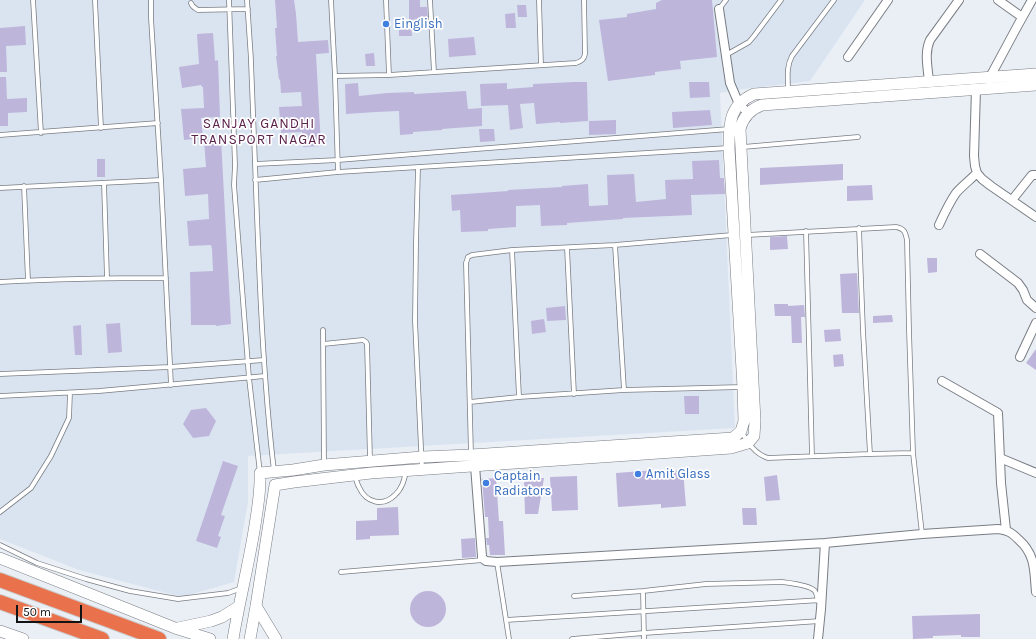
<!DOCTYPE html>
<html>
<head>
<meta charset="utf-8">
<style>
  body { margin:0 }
  #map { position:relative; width:1036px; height:639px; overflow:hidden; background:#eaeff6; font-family:Karla,sans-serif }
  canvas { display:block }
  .scale { position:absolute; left:16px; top:605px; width:66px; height:18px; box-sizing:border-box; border:2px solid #111315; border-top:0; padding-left:5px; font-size:12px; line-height:14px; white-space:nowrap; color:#111315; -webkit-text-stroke:3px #fff; paint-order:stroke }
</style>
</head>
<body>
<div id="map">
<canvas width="1036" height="639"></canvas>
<div class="scale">50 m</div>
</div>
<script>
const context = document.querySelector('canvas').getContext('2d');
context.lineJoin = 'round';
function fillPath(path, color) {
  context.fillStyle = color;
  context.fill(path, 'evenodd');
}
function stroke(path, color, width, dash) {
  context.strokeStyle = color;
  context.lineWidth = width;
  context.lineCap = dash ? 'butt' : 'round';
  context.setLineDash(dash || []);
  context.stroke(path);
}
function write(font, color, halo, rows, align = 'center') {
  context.font = font + ' Karla,sans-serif';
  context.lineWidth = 3.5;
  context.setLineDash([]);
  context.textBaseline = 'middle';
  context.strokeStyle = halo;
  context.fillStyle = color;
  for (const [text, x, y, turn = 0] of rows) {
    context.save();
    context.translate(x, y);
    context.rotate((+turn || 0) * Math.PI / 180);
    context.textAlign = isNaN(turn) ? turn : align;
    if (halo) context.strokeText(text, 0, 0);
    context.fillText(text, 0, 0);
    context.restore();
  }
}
fillPath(new Path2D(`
  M0,0H865L810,81L744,89L720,93L735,428L248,456V502L234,582L182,597L79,570L0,539Z`), '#dae4f1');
fillPath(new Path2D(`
  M275,0H294L296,14L298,42L328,40L329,53L316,54L321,146L303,147L302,132L281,133L279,107L302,106L301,92L281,93L280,79L279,80L276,56H277L275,28H277Z
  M409,0H420V7H427L428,19L409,20Z
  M662,0H712L717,57L680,61L681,69L655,72V75L608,81L599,20L627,17V14L656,9V3Z
  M517,5H526L527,17H518Z
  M515,13L516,28H506L505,14Z
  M399,24H411L412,36H399Z
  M25,26L26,45L6,46L7,72H0V28Z
  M213,33L215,61L218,60L220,117L201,118L203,138L184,140L181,109L204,108L203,87H202L201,85L182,88L179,67L199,64L197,34Z
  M474,37L476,55L449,57L448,39Z
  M374,53L375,66H366L365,54Z
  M0,77H6L7,99L27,98V112L8,113V126H0Z
  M574,82H587L588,121L560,123V122L536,124L534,103L520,104L523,128L510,130L508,105L481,106L480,84L507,83V89L533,87V84Z
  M689,82H709L710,97L690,98Z
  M358,83L359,96L387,93L414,92V94L466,91L468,109L482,108V126L442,129V130L413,132V134L400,135L399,111L376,112L346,114L345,84Z
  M710,110L712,125L673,128L672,112Z
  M616,120V134L589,135V121Z
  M479,129H494L495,141L480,142Z
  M221,139L231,324L216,326V325H191L190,272L213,271L212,249L211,245L189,246L187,221L209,219L208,194L185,196L183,169L206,167L204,140Z
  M97,159H105V177H97Z
  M719,160L720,178H724L725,194L691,195L692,215L623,218V219L567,223V225L541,226L540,205L516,206V227L488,229V231L461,232L460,210L452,211L451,195L508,191V190L562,187V186L588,184L589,206L608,205L607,175L634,174L636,202L666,199L665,180L693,179L692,161Z
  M843,164V180L760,185V168Z
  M872,185L873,200L847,201V186Z
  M787,236L788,249L770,250V237Z
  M927,258H937V272L928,273Z
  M857,273L859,313H842L840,274Z
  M774,304H788V306L804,305L805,317H801L802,343H792L791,316H775Z
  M565,306L566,320L547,321L546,308Z
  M892,315L893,322L873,323V316Z
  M544,319L546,332L532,334L531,321Z
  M120,323L122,352L108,353L106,324Z
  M81,325L82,355H75L73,326Z
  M840,329L841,341L825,342L824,330Z
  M1036,349V370L1026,363Z
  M843,354L844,366L834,367L833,355Z
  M684,396H699V414H685Z
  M206,408L216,421L209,436L193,438L183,424L191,410Z
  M223,461L238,466L221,515L225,516L218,536L221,537L217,548L196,541Z
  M656,470V472L683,470L686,506L661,508V504L618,507L616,473Z
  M777,475L780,500L766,501L764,477Z
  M536,476L537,478H544L538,514H525L524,477Z
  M577,476L578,510L552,511L550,477Z
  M496,478L499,521H503L505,555H490L489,545H487L486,538H489L488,517H485L482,479Z
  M398,507L399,535L370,536V539L356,540V521L377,520V508Z
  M742,508H756L757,525H743Z
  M475,538L476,557L462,558L461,539Z
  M410 609a18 18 0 1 1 36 0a18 18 0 1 1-36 0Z
  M980,614V637H961V635L933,636V638L913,639L912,616Z`), '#beb5db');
const lane = new Path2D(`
  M33,0L41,133
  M95,0L101,128
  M151,0V18L161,180L171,385
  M229,0L235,165L234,185L249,378L260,473
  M247,0C250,37 252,74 253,112C258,231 260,352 274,471
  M331,0L335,76L338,172
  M386,0L389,75
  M430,0L434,72
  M539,0L541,65
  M191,3C192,7 195,8 198,10L248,9
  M719,9L726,0
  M726,55L749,42L754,36L781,0
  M335,76L389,75L576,63C582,61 584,59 585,54L584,0
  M788,90C788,78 786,67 792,56L834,0
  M0,135L158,123
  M743,147L858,137
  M255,164L338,160L729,129
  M418,168L416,243L415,321L422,469
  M255,180L338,172L728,148
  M104,183L107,278
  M24,186L28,281
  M0,188L161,180
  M859,228L863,331L870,454
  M806,231L812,456
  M747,235L896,227C905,229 905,232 907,240L909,330L913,453L922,534
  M615,245L624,390
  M567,248L574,394
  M512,250L519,397
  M0,282C55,279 111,278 166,278
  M323,330L324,464
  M323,344L363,340L366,342L367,344L370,459
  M0,374L170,367L264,360
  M0,396L99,391L265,376
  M470,402L519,397L624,390L742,387
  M741,431C748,443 755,454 768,458L870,454L913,453
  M471,454L466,263L468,257L472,255L512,250L615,245L732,235
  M355,475C356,479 357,484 359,487C366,503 383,507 395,495C402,489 404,480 406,472
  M0,512L31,488L51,456L69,418L70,393
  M0,545L37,563L86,579L130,591L178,599L228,593L242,588
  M497,562L509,639
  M341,572L483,560
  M643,591L644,639
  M574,596L643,591L706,584L782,582C790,583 810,585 815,591C817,594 817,598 818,601
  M506,620L821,600
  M572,639L644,633L820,621`);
const street = new Path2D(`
  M998,0L1022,17
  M719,9L730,83L739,104L748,113
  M848,57L888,0
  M990,80V77L1018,25L1032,0
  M929,82C928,68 924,53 930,40L959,0
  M976,89L974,156L975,166L977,173L982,179L991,186L1036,217
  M1012,200L1032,175H1036
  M939,225C944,214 949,203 956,193C962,186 970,180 977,173
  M980,254L1018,283L1023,290L1027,300L1036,308
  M1020,357L1036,323
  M942,381L998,413L1001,483L1006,530
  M1000,458L1036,473
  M474,461L475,466L482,556V558L486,561L497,562L825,543L922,534L998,529C1008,530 1012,533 1019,540C1036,555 1034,572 1036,592
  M818,639L821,609L825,543`);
const secondary = new Path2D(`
  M0,558L175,628L210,639
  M256,606L276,639
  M178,628L211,621L222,617L238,607
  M0,631L23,639
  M233,639C239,603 248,567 254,531C257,512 261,492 260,473L293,470L324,465L422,457L471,455L733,438L741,431L744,421L743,387L729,148C729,124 729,105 754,94L1036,74
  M250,639L256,606L275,485L294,482L371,473L731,448L748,443L754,436L755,421L740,129C743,117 751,109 762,105L1036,85`);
const highway = new Path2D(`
  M0,580L159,639
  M0,602L102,639`);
stroke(lane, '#797d83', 5.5);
stroke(street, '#797d83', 10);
stroke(secondary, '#797d83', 12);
stroke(highway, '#cbcbcc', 16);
stroke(lane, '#fff', 4);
stroke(street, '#fff', 8);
stroke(secondary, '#fff', 11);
stroke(highway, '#e9724d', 14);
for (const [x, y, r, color] of [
  [386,24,4,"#3f7fe0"],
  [638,474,4,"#3f7fe0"],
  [486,483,4,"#3f7fe0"]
]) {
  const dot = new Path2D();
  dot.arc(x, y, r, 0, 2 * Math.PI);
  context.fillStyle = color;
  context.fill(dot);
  stroke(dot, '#fff', 1.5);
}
write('13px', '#366cbe', '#fff', [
  ["Einglish",394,24],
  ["Amit Glass",646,474],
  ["Captain",494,476],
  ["Radiators",494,491]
], 'left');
context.letterSpacing = '1px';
write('14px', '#5b224c', '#fff', [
  ["SANJAY GANDHI",259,124],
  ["TRANSPORT NAGAR",259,140]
]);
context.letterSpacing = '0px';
</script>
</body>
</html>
